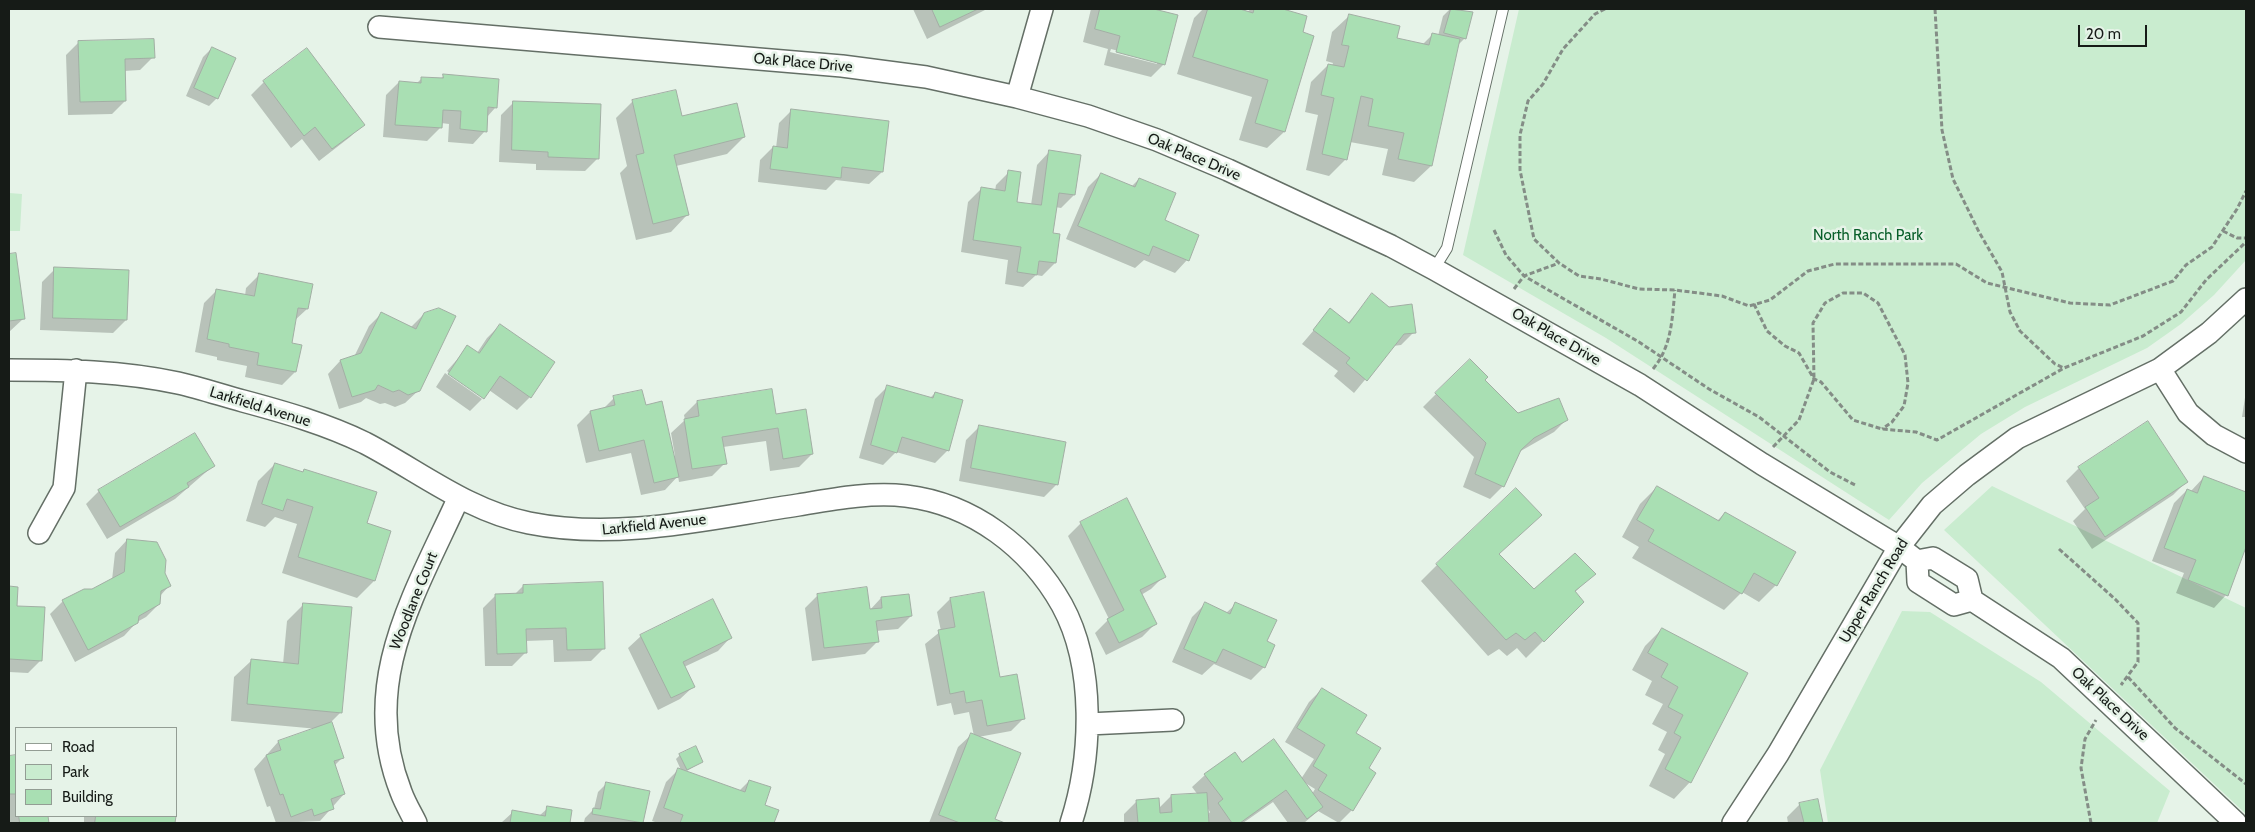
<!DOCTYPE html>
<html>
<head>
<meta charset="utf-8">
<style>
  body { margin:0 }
  #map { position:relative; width:2255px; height:832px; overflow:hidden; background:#e6f3e8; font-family:Cabin,sans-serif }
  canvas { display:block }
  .frame { position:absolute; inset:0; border:10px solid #161b17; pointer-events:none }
  .legend { position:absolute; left:15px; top:727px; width:162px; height:90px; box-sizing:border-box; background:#e6f3e8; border:1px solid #939d94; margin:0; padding:6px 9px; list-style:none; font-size:15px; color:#161b17 }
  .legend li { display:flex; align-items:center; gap:10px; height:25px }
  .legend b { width:25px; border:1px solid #939d94 }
  .scale { position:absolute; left:2078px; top:25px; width:69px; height:22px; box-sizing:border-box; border:2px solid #161b17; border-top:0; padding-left:6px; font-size:15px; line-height:18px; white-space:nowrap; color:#161b17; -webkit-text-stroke:4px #e6f3e8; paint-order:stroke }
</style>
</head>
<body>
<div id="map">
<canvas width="2255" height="832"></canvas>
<div class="frame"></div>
<ul class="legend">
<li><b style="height:6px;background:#fff"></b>Road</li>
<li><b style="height:14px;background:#c9eccf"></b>Park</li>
<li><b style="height:14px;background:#a9dfb3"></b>Building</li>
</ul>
<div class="scale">20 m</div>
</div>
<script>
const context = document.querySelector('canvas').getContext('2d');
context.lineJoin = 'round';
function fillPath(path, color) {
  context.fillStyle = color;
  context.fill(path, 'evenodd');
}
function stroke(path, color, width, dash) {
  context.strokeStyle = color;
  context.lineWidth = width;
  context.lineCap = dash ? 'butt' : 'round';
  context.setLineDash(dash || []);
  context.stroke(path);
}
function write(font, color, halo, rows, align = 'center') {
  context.font = font + ' Cabin,sans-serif';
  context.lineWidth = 5;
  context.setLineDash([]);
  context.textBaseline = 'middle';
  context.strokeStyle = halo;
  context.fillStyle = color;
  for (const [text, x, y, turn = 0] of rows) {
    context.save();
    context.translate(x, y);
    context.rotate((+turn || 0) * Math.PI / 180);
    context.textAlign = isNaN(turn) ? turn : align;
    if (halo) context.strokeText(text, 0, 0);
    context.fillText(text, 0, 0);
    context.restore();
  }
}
fillPath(new Path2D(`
  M1519,9H2246V260L2214,295L2181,324L2147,348L2025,407L1981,434L1922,483L1889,520L1606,338L1463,255Z
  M9,193L22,194L20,231H9Z
  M1992,486L2246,608V814L1944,530Z
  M1902,611L1930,612L2041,682L2170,791L2157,823H1828L1820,770Z`), '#c9eccf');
fillPath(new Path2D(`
  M913,9H987L927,39Z
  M1091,9H1149L1176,16L1164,64L1151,77L1104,65L1108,49L1083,42ZM1111,49L1157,61V64L1110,52Z
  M1203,9H1236L1247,12L1251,9H1278L1306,17L1284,132L1267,148L1239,140L1252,97L1177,74L1194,18Z
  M1450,9L1472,13L1465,38L1458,45L1431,166L1414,182L1382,175L1388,149L1350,142L1346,159L1329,176L1306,170L1318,115L1305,112L1311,82L1328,65L1332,66L1333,63L1326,61L1332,32L1349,16L1396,39L1422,45L1433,34L1438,36L1443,16Z
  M79,42L153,57L140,70L124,71L125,101L112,114L68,115L66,55Z
  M212,48L217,98L209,106L186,96L203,57Z
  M307,50L363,124L350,137L319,161L302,139L291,148L251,95L264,82Z
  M444,76L495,108L487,117L485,131L473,144L448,142L449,124L441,123L440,128L427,141L383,137L386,95L399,82L416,84L422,78L440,79Z
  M675,91L681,118L744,137L727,154L676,166L687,215L671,232L636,240L620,173L627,166L616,118L632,102Z
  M514,102L598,158L585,171L536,170V164L499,162L501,115Z
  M792,110L882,172L869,184L836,180L826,190L758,182L760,160L773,147L776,148L779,123Z
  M1049,152L1074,195L1061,208L1055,207L1051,234L1055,263L1042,276L1036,275L1023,287L1005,284L1008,260L961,252L968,202L981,189L995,191L996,185L1009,172L1015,203L1031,205L1037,165Z
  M1101,174L1131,187L1139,179L1187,260L1175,273L1144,260L1135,268L1066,239L1088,187Z
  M9,255H15L23,319L9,332Z
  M55,269L126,320L113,333L40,330L42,282Z
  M259,275L307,309L294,321L290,344L300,346L295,372L282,385L245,377L247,366L217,360V357L195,352L204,303L217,290L245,296L246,288Z
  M1372,295L1414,332L1401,345L1393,346L1354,393L1334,376L1338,371L1302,344L1331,310L1348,323Z
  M382,313L411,327L424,314L419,390L405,403L395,407L385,403L380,404L366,398L361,402L339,409L328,374L340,361L354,357L369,326Z
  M500,325L530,397L517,410L489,390L483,398V396L447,371L468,347L477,353L487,338Z
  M1470,360L1484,380L1518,414L1567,419L1554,432L1519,452L1503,486L1490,499L1463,487L1474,457L1423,407Z
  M445,373L482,399L470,411L436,387Z
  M888,386L930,398L935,393L948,450L935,463L896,452L883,465L859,458L875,399Z
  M2246,391V417H2242Z
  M614,398L645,406L673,456H675L671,433L685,420L684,415L697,402L775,416L812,454L799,467L770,471L766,441L723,447L725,463L712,476L679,482L678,476L665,490L641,495L631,453L586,463L577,425L590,412L602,410Z
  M979,427L1057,484L1044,497L959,481L966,440Z
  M275,464L302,473L305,470L366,523L390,531L374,581L357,598L282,573L297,524L275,517L265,527L246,521L258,481Z
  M213,466L175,499L107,539L86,504L99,491Z
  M2079,468L2186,482L2173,495L2092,549L2073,521L2085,509L2066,481Z
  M2204,477L2246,493V535L2243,543L2246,544L2226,595L2214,608L2176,593L2184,573L2152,561L2174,503L2187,490L2191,491Z
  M1657,487L1717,521L1725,513L1794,553L1776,585L1759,602L1742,592L1724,610L1632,558L1639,547L1622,537L1640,504Z
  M1081,523L1164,576L1151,589L1141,595L1155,624L1142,637L1106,655L1095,633L1109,619L1068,536Z
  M127,540L164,573L170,585L160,596L159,604L146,617L137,622L124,636L75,662L50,614L63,601L92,590L112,580L115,553Z
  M1498,555L1534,591L1594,574L1575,592L1582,602L1526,658L1517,648L1507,656L1499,649L1488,656L1421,581L1437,565Z
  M523,586L604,648L591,661L554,662L553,640L525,641V653L512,666H485L483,608L496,595L515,594Z
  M9,588H16L15,607L41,660L28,673L9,672Z
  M818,595L869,611L881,598L911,616L898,629L876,631L878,641L865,654L812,661L805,608Z
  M950,599L1024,718L1011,731L978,737L993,820L1002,823H929L958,747L971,735L974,736L969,712L954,715L951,703L937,706L925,644L941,631L937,612Z
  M304,604L341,712L330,723L343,757L334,766L344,794L320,821L276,823L270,806L267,807L254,769L278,742L318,729L231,721L234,677L251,661L283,664L287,621Z
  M1205,604L1226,613L1236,604L1266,642L1273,645L1264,667L1251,680L1214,664L1202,675L1172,662L1192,617Z
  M1662,629L1747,673L1690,782L1674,799L1649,786L1665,754L1658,750L1667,732L1652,724L1663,704L1645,695L1652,681L1632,670L1645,646Z
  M641,636L730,638L718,651L684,667L693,687L680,699L658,710L628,648Z
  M1322,689L1354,734L1367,769L1374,773L1352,810L1339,823L1318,811L1304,823H1288L1273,802L1243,823H1210L1207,819V823H1124V814L1137,801L1158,809L1171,796L1198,795L1192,787L1205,775L1242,764L1301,779L1314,759L1285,742L1309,702ZM1302,781L1315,789L1312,794ZM1207,807L1210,812L1207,816Z
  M680,755L701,762L685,772L739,791L749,781L763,806L777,810L773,823H658L652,821L666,782L679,769L681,770L676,759Z
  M9,757H16V816H47L48,823H9Z
  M606,784L648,792L642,823L584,822L585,818L594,809L598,792Z
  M1817,800L1822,823H1788L1787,817L1800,804Z
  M548,808L571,811L569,823H501L513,812L539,816Z
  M84,816H174V823H84Z`), '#0003');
const building = new Path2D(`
  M932,9H978L940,27Z
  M1100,9H1154L1178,15L1165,65L1116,52L1120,36L1095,29Z
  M1208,9H1240L1253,13L1254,9H1283L1307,16L1303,32L1314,36L1285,132L1255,123L1268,80L1193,57Z
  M1451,9L1473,12L1466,39L1444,33Z
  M1349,14L1400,26L1397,38L1429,45L1432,33L1460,39L1432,166L1398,159L1404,133L1368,126L1373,99L1361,96L1347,160L1322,154L1334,98L1321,95L1328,64L1344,67L1349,46L1342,45Z
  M154,39L155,58L125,59L126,101L80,102L78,41Z
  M212,47L236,58L218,99L194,88Z
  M307,48L365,125L332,149L315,127L304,136L263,81Z
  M443,74L499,79L497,108L488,107L487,132L460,129L461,111L443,110L442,128L395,125L399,81L421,83V77L443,78Z
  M676,90L682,116L737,103L745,137L674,155L689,215L653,224L636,155L644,153L632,100Z
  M513,101L601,104L599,159L548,157V152L512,150Z
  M791,109L889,121L883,172L842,167L841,178L770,169L773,146L787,148Z
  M1049,150L1081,155L1075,195L1059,193L1053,233L1060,234L1056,263L1039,261L1037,275L1017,272L1021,247L973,240L981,187L1005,191L1008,170L1021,172L1017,202L1041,205Z
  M1101,173L1135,187L1139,178L1176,193L1165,220L1199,235L1189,261L1153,246L1149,256L1078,226Z
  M16,253L25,319L9,321V254Z
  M54,267L129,270L127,320L53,318Z
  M259,273L313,284L308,309L298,308L292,343L302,345L296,372L257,365L259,353L229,347V344L207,339L216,289L254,296Z
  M1372,293L1389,307L1412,304L1416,333L1404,334L1367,381L1346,363L1350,358L1313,330L1330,308L1349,323Z
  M439,308L456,316L420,391L408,395L399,390L393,392L378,385L375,390L352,397L340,360L361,353L381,312L416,329L424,313Z
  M500,324L555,362L531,398L500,376L484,399L448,374L467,345L479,353Z
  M1470,359L1488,377L1485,380L1518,413L1559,398L1568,420L1534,438L1521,450L1504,487L1475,474L1486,443L1435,393Z
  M887,385L933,398L935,392L963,400L949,451L902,437L897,453L871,445Z
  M772,389L776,414L806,409L813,454L783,459L778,428L722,437L727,464L692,469L684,419L699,416L697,401Z
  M642,390L646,405L662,401L679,477L654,483L644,440L599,451L590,411L615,405L613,396Z
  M2148,421L2188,482L2105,537L2085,507L2099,498L2078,467Z
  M979,425L1066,442L1058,485L971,468Z
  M195,433L215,466L187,483L189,487L120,527L98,490Z
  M275,463L303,472L304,469L377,492L367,523L391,531L375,581L298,557L313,507L287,499L283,511L262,504Z
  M2204,476L2246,492V547L2228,596L2188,580L2196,560L2164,548L2187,489L2197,493Z
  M1657,486L1719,521L1725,512L1796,552L1777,586L1754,573L1742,594L1648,541L1654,530L1637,520Z
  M1516,488L1542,515L1499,554L1534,589L1575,553L1596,574L1575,591L1584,602L1544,642L1535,632L1525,640L1516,633L1506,640L1436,564Z
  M1127,498L1166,577L1140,590L1157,624L1119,643L1107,619L1124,610L1080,522Z
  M127,539L157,542L166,560L165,573L171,586L161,591L160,604L139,616L138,623L88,650L62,600L84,589H92L124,572Z
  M603,582L605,649L567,650L566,628L526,629L527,653L497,654L495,594L523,593V585Z
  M9,586L18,587L17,606L45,607L42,661L9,659Z
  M867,587L870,609L882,608L881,597L909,594L912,616L876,621L879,642L824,648L817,594Z
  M984,592L1000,677L1017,674L1025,719L987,726L982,700L966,703L964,691L950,694L938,630L955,627L950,598Z
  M713,599L732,638L683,662L695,687L671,698L640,635Z
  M1205,602L1230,614L1235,602L1277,620L1267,641L1275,645L1265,668L1223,649L1216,663L1184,649Z
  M303,603L352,607L342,713L247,704L251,659L298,664Z
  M1662,628L1748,673L1691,783L1665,769L1681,737L1674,733L1683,715L1668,707L1678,687L1661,677L1668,664L1648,653Z
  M1322,688L1367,715L1356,733L1381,748L1369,768L1376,773L1353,811L1318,790L1327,775L1313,766L1325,745L1297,728Z
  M332,722L344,758L334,761L345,794L331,799L334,809L314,816L312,809L291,817L283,794L280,795L266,755L281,750L278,741Z
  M971,733L1021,753L995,819L1005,823H960L939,815Z
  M1274,739L1323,807L1307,819L1286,790L1240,823H1232L1218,803L1223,799L1204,774L1235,752L1242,762Z
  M696,746L703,762L687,770L679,754Z
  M16,755V794H9V756Z
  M678,768L745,792L749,780L771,787L765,805L779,810L774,823H680L683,815L664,808Z
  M606,782L650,791L643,823L592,814L593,808L600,809Z
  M1207,793L1209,823H1138L1136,800L1159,798L1160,813L1172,812L1171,795Z
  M1818,799L1823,823H1804L1799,803Z
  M547,806L572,810L570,823H510L512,810L545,816Z
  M19,816H48L49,823H20Z
  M96,816H176L175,823H95Z`);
fillPath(building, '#a9dfb3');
stroke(building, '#a2aea4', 1);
const service = new Path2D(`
  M1434,269L1447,248L1503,9`);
const minor = new Path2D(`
  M379,27L842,66L926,77L1017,97L1088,116L1157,140L1228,170L1391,246L1434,269L1640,385L1762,464L1899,547L1917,561L1918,582L1954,605L1972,600
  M1017,97L1042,9
  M2160,369L2188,413L2214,435L2246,452
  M9,370C65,370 122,371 178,383C200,388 221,395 243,401C284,412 326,424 365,443C419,471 468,511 529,523C619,541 710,518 798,505C834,499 870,492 906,496C973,504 1030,548 1062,605C1096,667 1092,758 1071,823
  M39,533L64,488L76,370
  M1917,561L1933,558L1967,579L1972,600L2061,658L2236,823
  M1088,724L1173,720
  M416,823C411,813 405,803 401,792C358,683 415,594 459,497
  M1733,823L1778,754L1899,547L1932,505L1967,475L2017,438L2160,369L2209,333L2246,299`);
stroke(service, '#646f66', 12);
stroke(minor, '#646f66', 24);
stroke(new Path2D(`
  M1605,9L1595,14L1563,49L1543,84L1528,101L1520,135V170L1534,239L1559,263L1579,276L1601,279L1639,289L1675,290L1722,296L1749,306L1770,300L1808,271L1835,264H1956L1987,283L2070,303L2110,305L2173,281L2186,265L2212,247L2237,209L2246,191
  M1935,9L1942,130L1953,179L1979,232L2002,272L2010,312L2020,331L2055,364L2064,368L2143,336L2181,312L2206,280L2246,242
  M1494,230L1506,255L1524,276L1639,342L1709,389L1759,417L1830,472L1857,486
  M2223,231L2237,238H2246
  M1514,289L1524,276L1559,263
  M1754,304L1767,331L1785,346L1799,353L1814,379L1821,382L1853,420L1882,429L1916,432L1937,440L2064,368
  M1653,369C1672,346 1672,319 1675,290
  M1773,447L1799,420L1814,379L1813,323L1825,303L1843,293H1863L1878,303L1905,355L1908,383L1904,406L1892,422L1882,429
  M2059,549L2115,599L2138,623V662L2121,685
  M2128,677L2175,728L2246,784
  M2091,823L2081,768L2085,739L2096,720`), '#848d86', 3, [5, 2.5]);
stroke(service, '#fff', 10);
stroke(minor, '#fff', 21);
write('15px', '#161b17', '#e6f3e8', [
  ["Oak Place Drive",803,63,5],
  ["Oak Place Drive",1194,157,23],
  ["Oak Place Drive",1556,337,30],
  ["Larkfield Avenue",260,407,17],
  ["Larkfield Avenue",654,525,-6],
  ["Upper Ranch Road",1874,591,-59],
  ["Woodlane Court",414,601,-68],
  ["Oak Place Drive",2110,704,43]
]);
write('15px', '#085e29', '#e6f3e8', [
  ["North Ranch Park",1868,236]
]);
</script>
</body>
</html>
